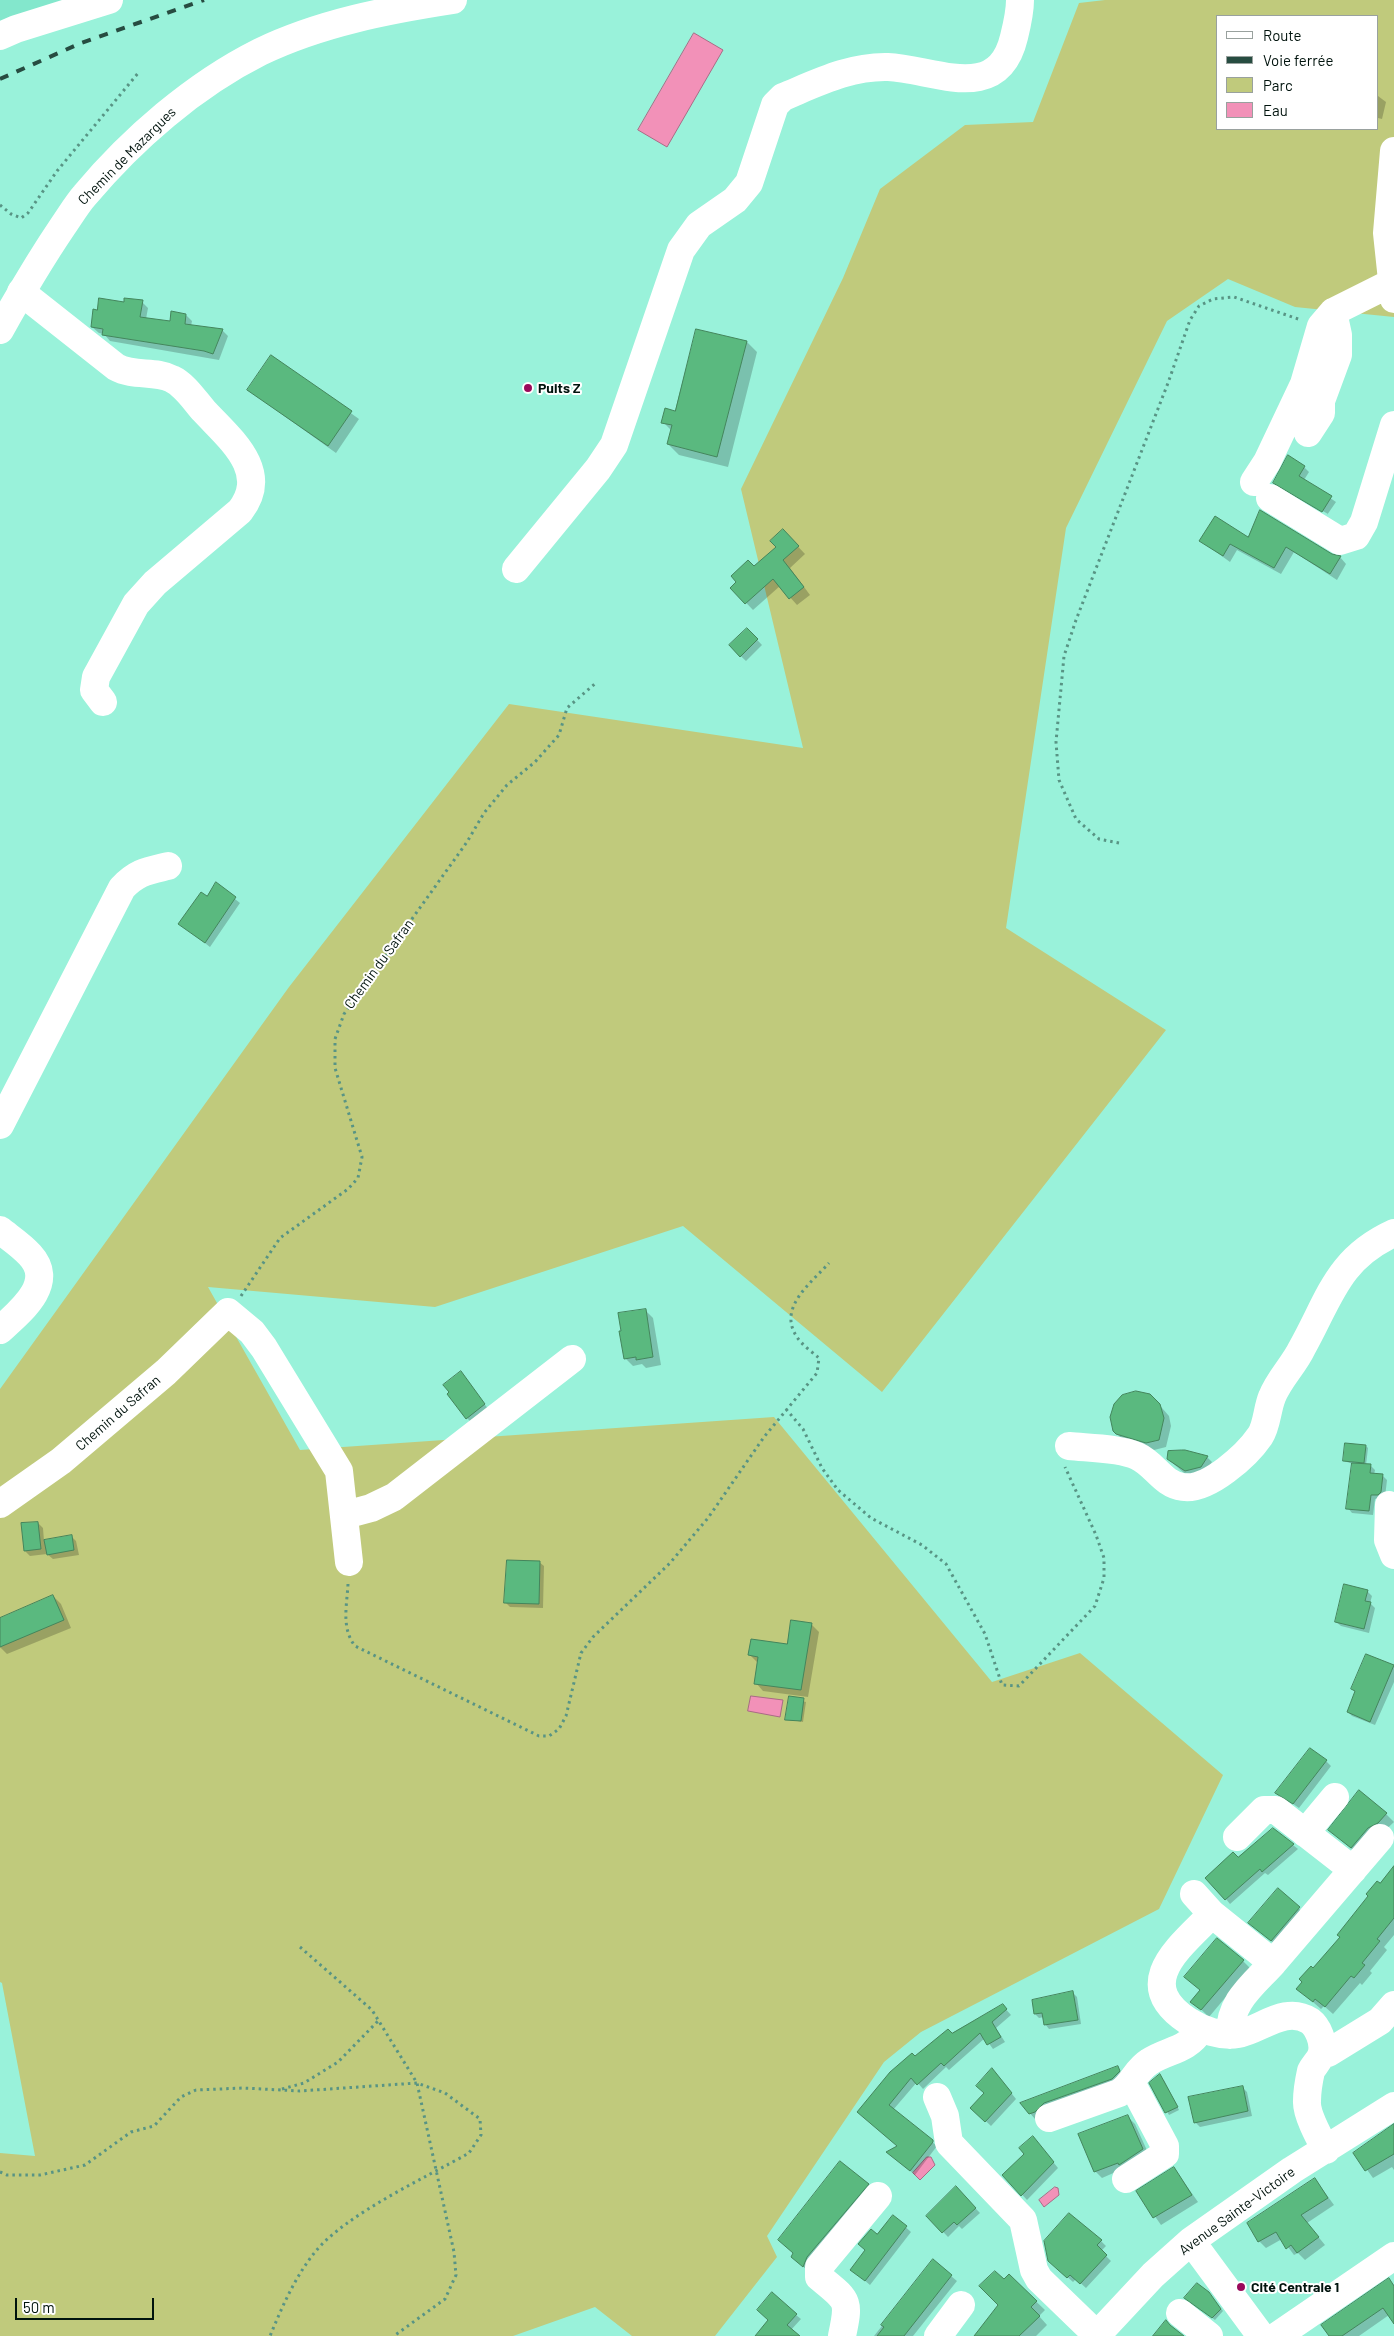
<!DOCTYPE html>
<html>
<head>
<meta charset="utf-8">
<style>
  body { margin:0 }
  #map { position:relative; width:1394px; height:2336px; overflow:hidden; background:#99f2da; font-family:Barlow,sans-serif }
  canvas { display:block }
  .legend { position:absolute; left:1216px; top:15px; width:162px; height:115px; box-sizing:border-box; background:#fff; border:1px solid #99a19e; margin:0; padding:6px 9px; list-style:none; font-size:15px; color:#00130d }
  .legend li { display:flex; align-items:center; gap:10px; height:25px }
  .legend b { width:25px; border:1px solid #99a19e }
  .scale { position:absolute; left:15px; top:2298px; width:139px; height:22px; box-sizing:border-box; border:2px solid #00130d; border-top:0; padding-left:6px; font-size:15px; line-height:18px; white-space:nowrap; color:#00130d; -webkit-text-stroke:4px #fff; paint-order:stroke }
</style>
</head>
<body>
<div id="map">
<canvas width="1394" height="2336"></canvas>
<ul class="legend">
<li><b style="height:6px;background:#fff"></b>Route</li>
<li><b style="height:6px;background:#274c41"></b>Voie ferrée</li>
<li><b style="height:14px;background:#c0ca7c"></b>Parc</li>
<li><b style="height:14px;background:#f291b8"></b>Eau</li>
</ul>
<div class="scale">50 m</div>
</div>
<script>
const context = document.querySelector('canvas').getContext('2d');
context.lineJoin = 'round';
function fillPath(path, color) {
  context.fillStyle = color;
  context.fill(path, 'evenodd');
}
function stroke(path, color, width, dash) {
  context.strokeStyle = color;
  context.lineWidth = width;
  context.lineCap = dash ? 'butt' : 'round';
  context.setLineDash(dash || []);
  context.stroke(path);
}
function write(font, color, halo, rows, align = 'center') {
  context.font = font + ' Barlow,sans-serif';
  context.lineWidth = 4;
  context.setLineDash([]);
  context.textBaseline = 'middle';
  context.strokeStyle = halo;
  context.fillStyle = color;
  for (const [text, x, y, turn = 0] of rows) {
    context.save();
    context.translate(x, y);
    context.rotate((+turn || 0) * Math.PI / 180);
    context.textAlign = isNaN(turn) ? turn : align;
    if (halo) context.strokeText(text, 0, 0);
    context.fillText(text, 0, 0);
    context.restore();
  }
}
fillPath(new Path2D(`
  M0,0H69L0,25Z`), '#83e7cc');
fillPath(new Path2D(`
  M1105,0H1394V317L1295,307L1228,279L1167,321L1066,528L1006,928L1166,1030L882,1392L683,1226L435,1307L208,1287L300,1450L774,1417L992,1682L1080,1653L1223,1775L1159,1909L921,2032L884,2062L767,2236L777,2257L715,2336H632L595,2307L513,2336H0V2153L35,2156L2,1983L0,1982V1389L289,987L509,704L803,748L741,489L843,278L880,189L965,125L1033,122L1079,3ZM1218,16H1378V129H1218Z`), '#c0ca7c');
const water = new Path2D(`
  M694,33L723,50L667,147L638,130Z
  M751,1696L783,1700L780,1717L748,1711Z
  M927,2157H931L935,2165L920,2180L913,2173Z
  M1055,2187L1058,2188L1059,2195L1044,2207L1039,2200Z`);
fillPath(water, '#f291b8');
stroke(water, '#a96b85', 1);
fillPath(new Path2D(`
  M1378,96L1386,102L1382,119L1378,118Z
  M142,302L148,308L146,319L171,323L186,315L192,321L191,326L222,330L228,336L219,360L110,341L104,334L99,333L92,327L125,303Z
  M747,342L757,352L728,467L679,455L668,444L672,431L663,422L676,412Z
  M271,356L359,419L336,453L248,390Z
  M1304,467L1309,472L1304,480L1336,502L1327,515L1328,514L1274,483Z
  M790,538L805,554L790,568L810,595L797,605L780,586L753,610L732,588Z
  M1249,538L1340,557L1346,564L1337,580L1294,552L1281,574L1237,550L1230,562L1201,541Z
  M747,629L762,645L746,661L730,646Z
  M216,884L240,903L210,947L180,924L208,898Z
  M645,1310L653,1318L661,1365L646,1368L642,1364L633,1366L625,1358Z
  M461,1373L489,1410L472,1423L467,1418Z
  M1155,1400L1169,1416L1171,1426L1166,1447L1154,1450L1125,1442L1117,1434Z
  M1366,1446L1368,1448L1366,1465H1370L1375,1470L1374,1475H1382L1387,1480L1385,1497L1375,1499L1373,1515L1352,1513L1348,1508L1353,1464L1344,1461Z
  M1182,1451L1207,1457L1212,1462L1205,1472L1196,1475L1184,1473L1168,1459Z
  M38,1523L43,1528L44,1541L71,1536L76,1541L79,1555L53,1559L47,1554L30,1556L25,1551Z
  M539,1562L544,1566L543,1608L510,1607L506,1603Z
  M1367,1591L1372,1596L1370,1603L1375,1608L1369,1633L1341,1626L1336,1622Z
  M53,1596L61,1604L71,1628L7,1654L0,1647V1619Z
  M811,1624L819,1632L808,1697L763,1691L756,1683L757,1662L750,1655L788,1646Z
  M1367,1655L1394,1667V1682L1375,1725L1352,1716L1348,1712L1356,1692L1352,1689Z
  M790,1698L806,1702L803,1722L786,1719Z
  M1326,1761L1331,1766L1299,1808L1277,1793Z
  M1386,1814L1394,1822L1359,1855L1329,1830Z
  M1273,1829L1298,1849L1268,1875L1265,1873L1230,1904L1226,1899L1238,1859Z
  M1394,1868V1935L1384,1947L1387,1950L1370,1971L1372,1973L1362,1985L1360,1983L1333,2014L1324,2006L1321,2009L1306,1996L1314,1970Z
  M1278,1890L1307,1916L1279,1948L1250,1923Z
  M1243,1961L1250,1968L1209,2017L1192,2001Z
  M1073,1993L1077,1997L1081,2024L1049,2029L1045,2024L1044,2017L1039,2018L1035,2014Z
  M1003,2006L1011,2015L996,2028L1005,2042L993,2049L985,2038L949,2070L946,2067L923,2089L917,2082L893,2110L937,2146L915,2175L893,2157L898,2146L863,2117L915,2058Z
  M1117,2067L1124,2076L1040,2117L1035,2119L1022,2104Z
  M997,2075L1016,2099L991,2126L972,2108L986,2093Z
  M1164,2080L1179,2110L1169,2115L1151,2083Z
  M1242,2087L1247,2092L1252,2116L1200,2127L1195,2122Z
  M1128,2117L1135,2124L1150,2157L1102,2178L1095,2171Z
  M1394,2127V2170L1392,2167L1373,2178L1355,2153Z
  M1037,2142L1058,2168L1027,2200L1004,2175Z
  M1174,2168L1198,2202L1161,2225L1138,2192Z
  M1315,2179L1334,2205L1307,2223L1325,2245L1305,2260L1298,2253L1294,2255L1282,2239L1266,2248L1259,2241Z
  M869,2184L873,2189L808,2271L797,2261Z
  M956,2188L980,2213L962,2229L959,2226L948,2237L928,2216Z
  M893,2216L911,2232L870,2285L852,2270Z
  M1101,2241L1106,2246L1101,2251L1111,2261L1086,2288L1076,2279L1073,2282L1055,2266Z
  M933,2261L957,2281L913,2336H874Z
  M1389,2280L1394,2285V2322L1389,2315L1359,2336H1331Z
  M1004,2281L1023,2289L1045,2310L1039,2316L1047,2325L1036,2336H976L1000,2305Z
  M1211,2296L1223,2311L1215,2320L1188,2300Z
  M796,2315L801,2319L791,2330L798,2336H756L770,2320Z`), '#0003');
const building = new Path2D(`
  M99,298L124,302V298L143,300L140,317L170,321L171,311L186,314L185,324L223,329L213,354L204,351L102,335L103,329L91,327L93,309L97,310Z
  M696,329L747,341L717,457L667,444L672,425L661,423L665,408L675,411Z
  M271,355L352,411L328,446L247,390Z
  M1288,455L1305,466L1299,476L1332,496L1322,512L1273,483Z
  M1260,510L1332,554L1341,556L1330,574L1286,547L1274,568L1230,544L1223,556L1199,541L1215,516L1248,537Z
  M783,529L799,546L783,560L804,587L789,599L773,579L745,604L730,588L736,582L731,576L748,560L754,566L776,547L770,541Z
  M747,628L758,639L740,657L729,645Z
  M216,882L236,897L205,943L178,924L201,892L207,896Z
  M646,1309L653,1357L636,1360V1357L624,1359L619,1331H621L618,1313Z
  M461,1371L485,1404L466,1419L447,1394L449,1392L443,1385Z
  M1136,1391L1150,1394L1160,1404L1164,1418L1159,1440L1146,1443L1116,1434L1113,1431L1110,1417L1114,1404L1122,1395Z
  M1345,1443L1366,1445L1364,1463L1343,1461Z
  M1182,1450H1185L1208,1456L1201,1467L1185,1471L1167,1459L1168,1451Z
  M1352,1463L1371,1464L1370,1473L1383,1474L1381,1492L1378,1495H1371L1369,1511L1346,1509Z
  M38,1522L41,1549L24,1551L21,1523Z
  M72,1535L74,1550L47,1555L44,1540Z
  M507,1560L540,1561L539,1604L504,1603Z
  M1344,1584L1368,1590L1365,1601L1371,1602L1364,1629L1335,1622Z
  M53,1595L64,1620L0,1647V1618Z
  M791,1620L812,1623L801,1690L754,1684L758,1657L748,1655L751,1639L787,1644Z
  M1366,1654L1394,1665L1370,1722L1347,1712L1355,1691L1351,1689Z
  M789,1696L804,1698L801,1721L785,1720Z
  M1310,1748L1327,1760L1293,1804L1275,1793Z
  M1359,1790L1387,1813L1378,1823L1368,1828L1351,1848L1328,1830Z
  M1273,1828L1294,1844L1262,1872L1260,1869L1225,1900L1205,1878L1233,1852L1238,1857Z
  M1394,1866V1918L1377,1939L1380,1941L1362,1963L1365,1965L1354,1978L1351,1976L1325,2007L1315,1999L1313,2002L1296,1989L1302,1982L1299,1979L1311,1966L1313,1968L1340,1937L1337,1935L1368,1896L1366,1894L1377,1881L1380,1883Z
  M1278,1888L1300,1907L1271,1941L1248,1923Z
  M1217,1938L1244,1960L1201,2010L1190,2002L1200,1990L1184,1977Z
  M1073,1991L1078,2020L1044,2025L1042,2013L1034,2014L1032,2000Z
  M1003,2004L1007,2009L992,2022L1001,2037L987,2045L980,2033L944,2066L941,2063L917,2085L911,2078L889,2105L933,2140V2142L910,2171L886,2152L897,2146L857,2112L890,2072L912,2053L915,2056L948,2029L952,2033Z
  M1118,2066L1120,2071L1112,2079L1044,2103L1035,2112L1029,2114L1020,2103Z
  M992,2068L1012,2093L985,2122L970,2108L984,2093L976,2086Z
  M1160,2074L1178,2107L1165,2113L1149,2083Z
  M1243,2086L1248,2111L1194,2123L1188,2097Z
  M1128,2115L1143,2149L1119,2165L1118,2163L1094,2172L1078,2134Z
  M1394,2124V2154L1365,2171L1353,2153Z
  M1033,2136L1054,2162L1021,2196L1002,2175L1024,2154L1019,2148Z
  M840,2161L869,2184L807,2257L803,2267L791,2257L793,2253L778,2240Z
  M1174,2167L1192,2195L1153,2218L1136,2191Z
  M1315,2178L1328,2198L1301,2215L1319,2237L1297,2253L1291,2245L1286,2249L1276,2232L1258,2242L1247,2223Z
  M956,2186L976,2208L957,2225L954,2222L942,2233L926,2216Z
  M1069,2213L1102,2240L1097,2245L1107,2255L1080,2284L1070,2275L1067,2278L1048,2261L1044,2241Z
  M893,2215L907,2226L865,2281L850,2270L865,2250L858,2244L871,2229L877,2234Z
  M933,2259L952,2275L904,2336H877L884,2327L881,2325Z
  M995,2271L1004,2279L1009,2274L1037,2301L1031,2307L1040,2316L1019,2336H974L998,2305L979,2286Z
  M1389,2278L1394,2286V2324L1383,2308L1342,2336H1329L1321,2325Z
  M1197,2283L1209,2292L1221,2309L1212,2318L1184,2298Z
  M772,2292L797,2314L787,2325L800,2336H755L768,2320L757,2310Z
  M1166,2320L1170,2325L1184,2336H1153Z`);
fillPath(building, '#5ab97f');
stroke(building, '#44855c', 1);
stroke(new Path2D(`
  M0,205L11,214L21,218L28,213L57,171L139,72
  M1119,843L1099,839L1076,819L1059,780L1056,742L1064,656L1076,620L1168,383L1190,320L1199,306L1213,299L1234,297L1301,320
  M241,1296L280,1238L348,1189L358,1178L362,1157L335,1068V1039L344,1014L467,842L484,813L507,785L535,762L559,735L567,708L597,682
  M786,1409L803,1429L822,1468L838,1490L871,1518L922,1545L946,1564L985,1634L1002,1685L1019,1686L1095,1606L1104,1578V1558L1096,1535L1065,1467
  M348,1584C347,1605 341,1628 355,1646L539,1736H549L559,1729L566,1716L581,1653L593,1637L670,1563L708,1518L764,1437L817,1373L819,1358C812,1352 802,1345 797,1337C777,1308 811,1283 829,1263
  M300,1947L372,2010L417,2083L454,2252L456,2275L445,2299L394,2336
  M282,2089L304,2083L338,2062L379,2020
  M0,2172L7,2175H40L85,2165L131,2132L154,2126L181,2097L196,2090L243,2088L300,2091L417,2083L445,2093L480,2119L481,2135L469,2153C425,2178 346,2214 315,2252C295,2277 282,2307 270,2336`), '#589484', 3, [2.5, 4]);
stroke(new Path2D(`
  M0,36L16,29L109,0
  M1394,151L1387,233L1394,299
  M21,292L116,367C134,377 155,370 172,379C185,385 195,401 204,411C230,439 271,471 240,511L155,583L136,604L96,677L94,690L103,702
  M1308,433L1321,413V401L1338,355V335L1333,312
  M1254,482L1267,462L1304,384L1321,326L1333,312L1391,283
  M1270,498L1340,541L1356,536L1364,522L1394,425
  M516,569L598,469L614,445L681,250L699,225L735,200L749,183L775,105L783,97C817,83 850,66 888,67C934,69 998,105 1014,37C1017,25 1020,13 1020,0
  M0,1125L122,888C137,872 147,871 168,866
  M0,1230C10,1238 21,1245 30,1255C56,1283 21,1311 0,1330
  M1069,1446C1088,1448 1120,1448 1137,1456C1155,1464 1162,1484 1183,1487C1208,1491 1247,1455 1260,1436C1267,1426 1267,1409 1272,1397C1279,1379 1294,1365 1302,1348C1330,1298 1337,1259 1394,1233
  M0,1504L61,1461L166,1372L228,1312L252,1332L264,1348L339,1471L349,1562
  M1389,1505L1388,1540L1394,1555
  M345,1515L371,1508L394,1497L572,1359
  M1305,1833L1335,1797
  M1237,1837L1264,1810H1276L1353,1870
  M1194,1894L1212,1914L1273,1963L1380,1838
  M1212,1914C1180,1947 1131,1983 1188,2021C1202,2030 1221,2037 1238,2034C1261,2030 1285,2005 1310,2021C1318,2027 1324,2042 1322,2052C1321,2059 1314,2065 1311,2071C1309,2080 1307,2092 1307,2101C1306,2114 1320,2139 1326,2150
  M1230,2035C1229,2002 1253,1985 1273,1963
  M1322,2052L1328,2053L1380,2021L1394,2005
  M937,2097L945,2116L949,2143L1023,2220L1034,2270L1039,2279L1097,2335
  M1049,2118L1119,2093C1132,2085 1136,2070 1149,2062C1169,2049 1186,2052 1201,2029
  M1126,2179L1165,2154V2146L1132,2084
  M1191,2241L1261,2336
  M1180,2313L1209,2336
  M842,2336C850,2299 848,2301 819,2277V2267L878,2196
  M938,2336L961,2305
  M1096,2336L1153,2275L1191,2241L1292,2170L1394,2106
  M1277,2336L1394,2256`), '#fff', 28);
stroke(new Path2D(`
  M0,330C20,294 40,260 63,226C70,216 77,204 85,195C132,139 194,85 260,52C320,23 388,10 453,0`), '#fff', 28);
stroke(new Path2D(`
  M0,79L81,43L204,0`), '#274c41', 4, [9, 9]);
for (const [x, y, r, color] of [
  [528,388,5,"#9a0a5b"],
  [1241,2287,5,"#9a0a5b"]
]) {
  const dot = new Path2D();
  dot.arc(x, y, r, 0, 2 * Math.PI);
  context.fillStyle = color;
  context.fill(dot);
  stroke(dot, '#fff', 2);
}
write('14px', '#00130d', '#fff', [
  ["Chemin de Mazargues",127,156,-45],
  ["Chemin du Safran",379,964,-54],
  ["Chemin du Safran",118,1413,-41],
  ["Avenue Sainte-Victoire",1237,2211,-36]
]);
write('bold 14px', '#00130d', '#fff', [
  ["Puits Z",538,388],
  ["Cité Centrale 1",1251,2287]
], 'left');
</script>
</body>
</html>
